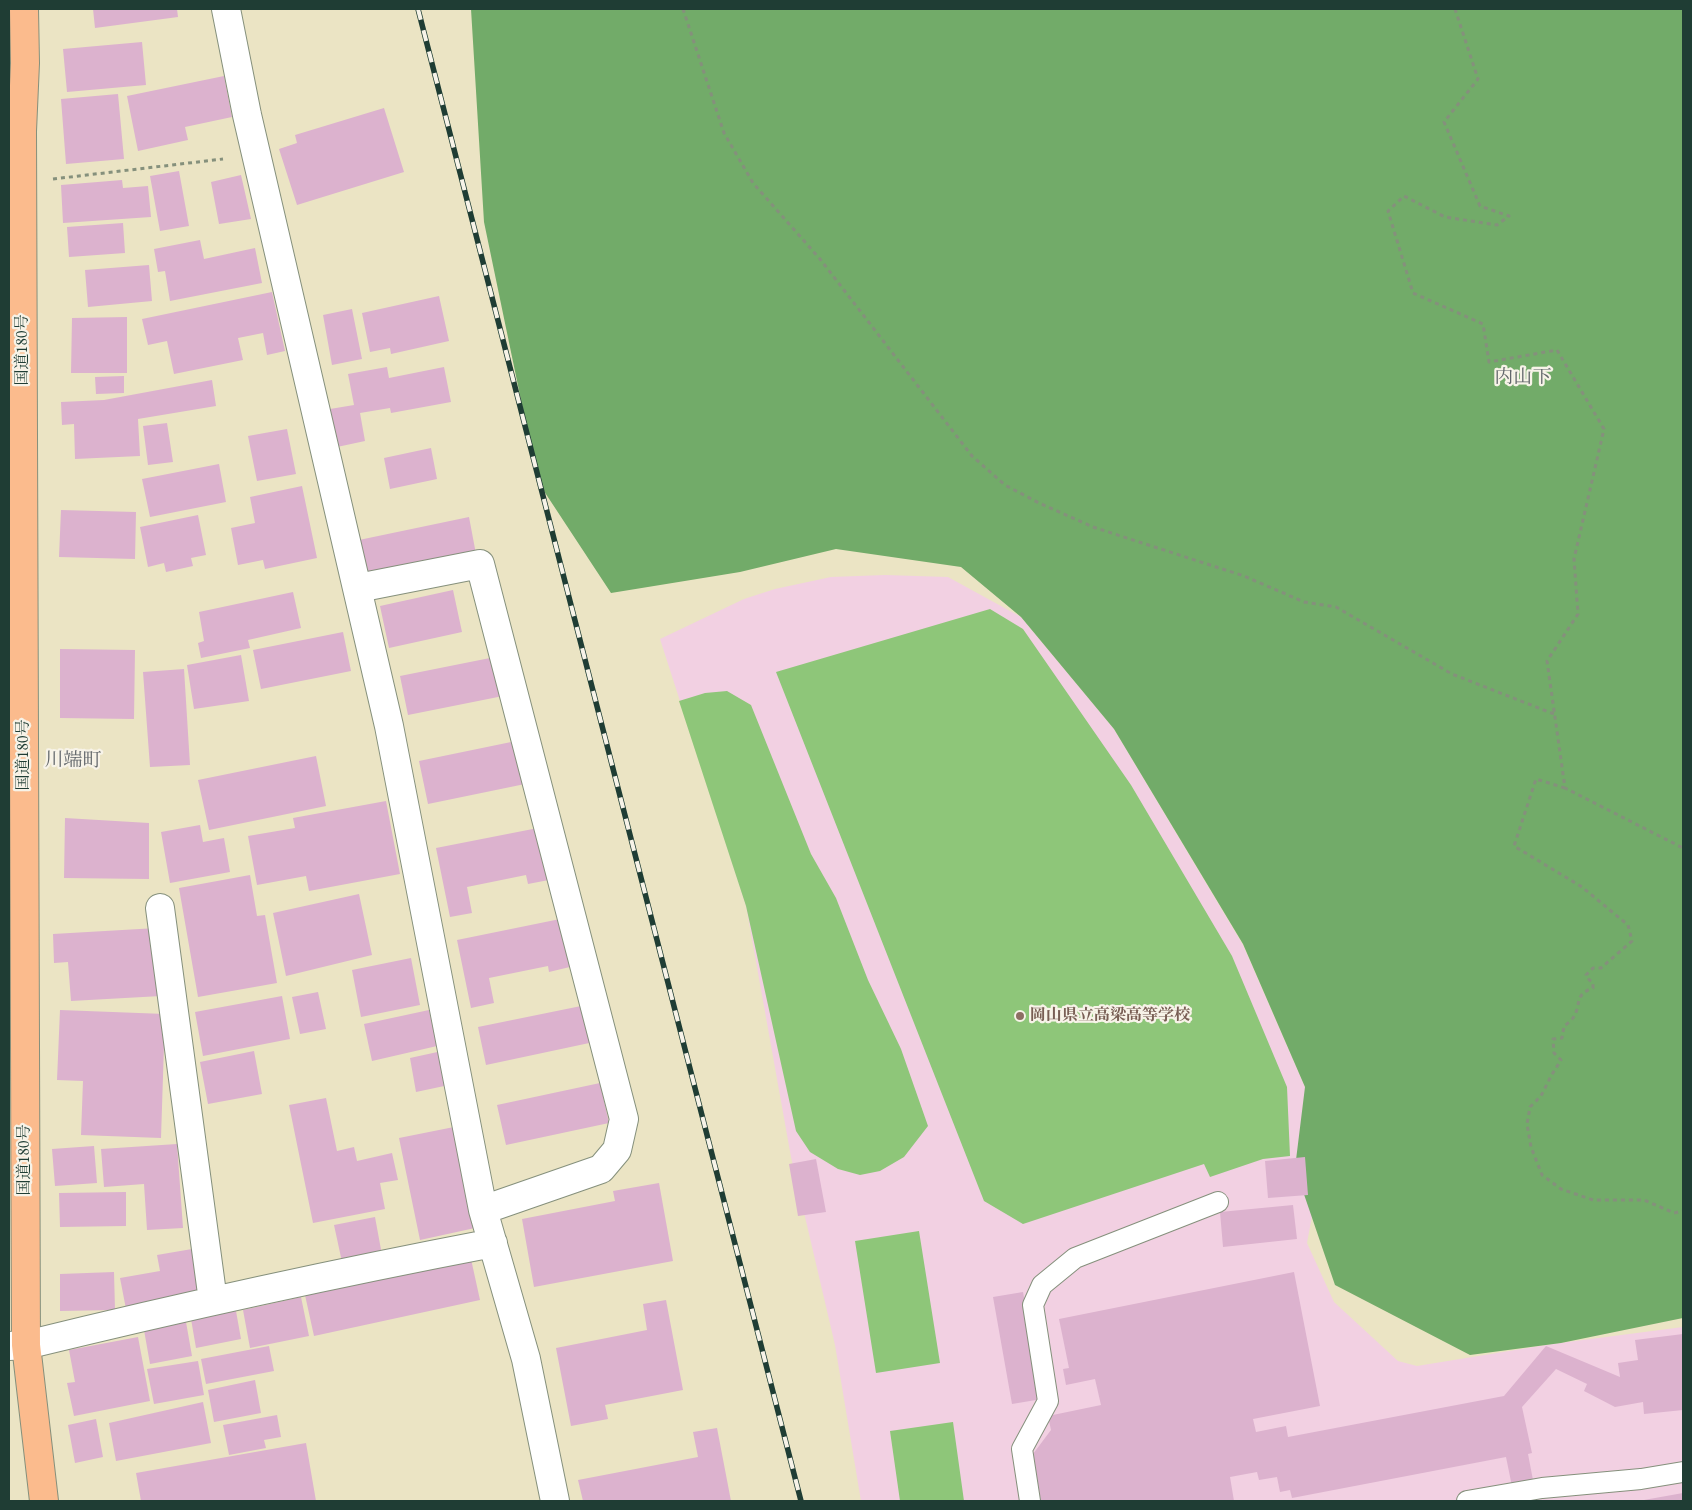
<!DOCTYPE html>
<html>
<head>
<meta charset="utf-8">
<style>
  body { margin:0 }
  #map { position:relative; width:1692px; height:1510px; overflow:hidden; background:#ebe4c4; font-family:"EB Garamond",serif }
  canvas { display:block }
  .frame { position:absolute; inset:0; border:10px solid #1f3d34; pointer-events:none }
</style>
</head>
<body>
<div id="map">
<canvas width="1692" height="1510"></canvas>
<div class="frame"></div>
</div>
<script>
const context = document.querySelector('canvas').getContext('2d');
context.lineJoin = 'round';
function fillPath(path, color) {
  context.fillStyle = color;
  context.fill(path, 'evenodd');
}
function stroke(path, color, width, dash) {
  context.strokeStyle = color;
  context.lineWidth = width;
  context.lineCap = dash ? 'butt' : 'round';
  context.setLineDash(dash || []);
  context.stroke(path);
}
function write(font, color, halo, rows, align = 'center') {
  context.font = font + ' "EB Garamond","Noto Serif JP",serif';
  context.lineWidth = 4.5;
  context.setLineDash([]);
  context.textBaseline = 'middle';
  context.strokeStyle = halo;
  context.fillStyle = color;
  for (const [text, x, y, turn = 0] of rows) {
    context.save();
    context.translate(x, y);
    context.rotate((+turn || 0) * Math.PI / 180);
    context.textAlign = isNaN(turn) ? turn : align;
    if (halo) context.strokeText(text, 0, 0);
    context.fillText(text, 0, 0);
    context.restore();
  }
}
fillPath(new Path2D(`
  M885,575L948,577L1021,617L1114,729L1243,945L1305,1087L1316,1195L1307,1243L1334,1302L1398,1361L1417,1366L1552,1344L1683,1327V1501H861L835,1345L791,1157L746,906L660,639L744,599L775,589L831,577Z`), '#f2d0e2');
fillPath(new Path2D(`
  M990,609L1023,629L1131,785L1232,956L1287,1087L1290,1156L1263,1159L1210,1177L1204,1164L1023,1224L984,1201L776,672Z
  M727,691L751,705L811,854L836,898L868,980L901,1049L928,1126L904,1157L880,1171L860,1175L838,1169L810,1152L796,1131L746,906L679,701L705,693Z
  M919,1231L940,1363L876,1373L855,1241Z
  M953,1422L964,1501H900L890,1431Z`), '#8ec679');
fillPath(new Path2D(`
  M471,9H1683V1318L1561,1343L1470,1355L1335,1285L1295,1168L1305,1087L1243,944L1114,729L1021,617L961,567L836,549L740,572L611,593L538,482L484,222Z`), '#72ab69');
fillPath(new Path2D(`
  M93,9H177L178,17L95,28Z
  M142,42L146,85L67,92L63,49Z
  M224,76L232,117L185,127L188,140L138,151L127,96Z
  M118,94L124,159L66,164L61,99Z
  M384,108L404,172L297,205L279,149L297,143L295,135Z
  M179,171L189,226L160,231L150,176Z
  M241,175L251,219L219,224L211,182Z
  M122,180L123,188L148,186L151,217L63,223L61,185Z
  M123,223L125,253L69,257L67,227Z
  M200,240L204,259L255,248L262,283L170,301L165,271L158,272L154,249Z
  M149,265L152,301L88,307L85,270Z
  M272,292L285,351L267,355L263,333L238,338L243,360L174,374L167,341L148,345L142,319Z
  M439,296L449,341L391,354L390,348L370,352L362,313Z
  M352,309L362,359L332,365L323,315Z
  M127,317V373H71L72,318Z
  M387,367L389,378L444,367L451,402L391,413L390,408L360,413L365,441L337,447L330,409L354,405L348,374Z
  M124,376V393L96,394L95,377Z
  M212,380L216,406L138,419L140,456L75,459L74,424L62,425L61,402L104,400Z
  M167,423L173,462L148,465L143,426Z
  M287,429L296,474L257,481L248,436Z
  M431,448L437,479L390,489L384,458Z
  M219,464L226,502L150,517L142,479Z
  M302,486L317,558L265,569L263,560L238,565L231,528L255,523L250,497Z
  M61,510L136,512L135,559L59,557Z
  M198,515L206,555L191,558L193,566L166,572L164,563L148,567L140,527Z
  M469,517L476,554L367,577L359,540Z
  M453,590L462,632L389,648L380,606Z
  M293,592L301,628L248,640L250,648L201,658L198,643L204,641L199,612Z
  M343,632L351,671L261,689L253,650Z
  M60,649L135,650L134,719L60,718Z
  M241,655L249,701L194,709L187,665Z
  M495,657L503,696L408,715L400,676Z
  M184,669L190,765L150,767L143,672Z
  M516,741L525,784L428,804L419,761Z
  M316,756L326,806L209,830L198,780Z
  M386,801L400,874L309,891L306,876L257,885L248,836L295,828L293,818Z
  M65,818L149,823V879L64,878Z
  M200,825L203,842L224,838L230,872L170,883L161,832Z
  M543,827L554,879L528,884L526,875L467,887L472,913L450,917L436,848Z
  M250,875L257,916L265,915L277,983L198,997L179,888Z
  M359,894L372,955L286,976L273,913Z
  M565,918L574,966L549,972L548,966L489,978L494,1003L471,1008L457,940Z
  M157,928L161,996L71,1001L68,962L54,963L53,934Z
  M411,958L420,1005L361,1017L352,970Z
  M318,992L326,1029L300,1034L292,997Z
  M282,996L290,1039L203,1056L195,1012Z
  M586,1005L594,1042L486,1065L478,1027Z
  M60,1010L165,1014L161,1138L81,1135L83,1081L57,1080Z
  M429,1010L437,1046L372,1061L364,1024Z
  M254,1051L262,1094L208,1104L200,1062Z
  M442,1051L449,1085L416,1092L410,1058Z
  M600,1083L609,1123L506,1145L497,1105Z
  M326,1098L337,1151L354,1147L357,1161L392,1153L398,1180L380,1183L385,1209L313,1223L289,1105Z
  M454,1127L475,1228L420,1240L399,1138Z
  M177,1144L183,1228L147,1230L144,1184L104,1187L101,1149Z
  M94,1146L97,1183L55,1186L52,1149Z
  M1305,1157L1308,1195L1268,1198L1265,1161Z
  M816,1159L826,1212L798,1216L789,1164Z
  M659,1183L673,1261L534,1287L522,1219L615,1201L613,1191Z
  M126,1192V1226L60,1227L59,1193Z
  M1293,1205L1297,1239L1223,1247L1220,1212Z
  M375,1217L382,1255L342,1262L334,1225Z
  M192,1249L200,1294L126,1309L120,1278L160,1271L157,1255Z
  M471,1259L480,1300L314,1336L305,1295Z
  M114,1272L115,1310L60,1311V1274Z
  M1294,1272L1320,1406L1253,1419L1256,1432L1286,1426L1288,1437L1504,1396L1546,1346L1620,1377L1618,1363L1638,1360L1635,1340L1683,1334V1410L1644,1414L1643,1402L1615,1407L1584,1391L1587,1384L1556,1369L1522,1407L1532,1453L1528,1454L1537,1501H1515L1506,1457L1292,1498L1290,1490L1280,1492L1277,1477L1259,1480L1257,1472L1230,1477L1234,1501H1041L1033,1454L1051,1430L1048,1416L1101,1405L1095,1379L1066,1385L1063,1369L1069,1368L1059,1319Z
  M1023,1292L1042,1399L1012,1404L993,1297Z
  M301,1297L309,1336L250,1348L243,1310Z
  M666,1300L683,1390L605,1405L608,1419L571,1426L556,1348L647,1330L643,1304Z
  M236,1311L241,1339L196,1348L191,1319Z
  M186,1322L192,1356L150,1364L144,1330Z
  M138,1337L150,1401L74,1416L67,1383L75,1382L69,1350Z
  M269,1346L274,1371L206,1384L201,1359Z
  M198,1361L204,1395L154,1404L147,1369Z
  M255,1380L261,1413L214,1422L208,1390Z
  M203,1402L211,1443L116,1461L109,1423Z
  M277,1415L281,1437L264,1440L266,1448L229,1455L223,1425Z
  M96,1419L103,1457L75,1463L68,1425Z
  M717,1428L731,1501H583L578,1480L698,1457L693,1432Z
  M306,1443L316,1501H141L136,1473Z
  M1683,1493V1501H1644V1500Z`), '#dcb2ce');
const service = new Path2D(`
  M1030,1501L1022,1449L1048,1401L1033,1305L1042,1285L1075,1258L1218,1202
  M1467,1501L1542,1488L1641,1479L1683,1472`);
const minor = new Path2D(`
  M226,9L247,115L389,726L483,1210L526,1359L555,1501
  M358,588L480,564L624,1119L617,1150L601,1169L483,1210
  M160,908L213,1301
  M9,1346L26,1345C181,1307 336,1273 493,1243`);
const trunk = new Path2D(`
  M24,9L25,63L22,131L26,1345L44,1501`);
stroke(service, '#85907c', 22);
stroke(minor, '#85907c', 30);
stroke(trunk, '#85907c', 30);
stroke(new Path2D(`
  M683,9L724,133L753,183L820,259L972,456L1005,485L1039,503L1093,527L1244,576L1304,602L1336,607L1452,674L1554,714
  M1455,9L1478,79L1444,122L1480,206L1509,216L1497,225L1445,217L1404,196L1388,211L1413,293L1483,324L1489,362L1557,350L1604,429L1574,559L1578,614L1547,661L1565,788L1683,848
  M53,179L223,159
  M1565,788L1536,779L1514,846L1582,887L1628,925L1632,941L1601,968H1593L1586,975V977L1593,983V988C1573,995 1582,1005 1573,1018C1571,1021 1567,1024 1564,1026L1562,1038L1553,1039L1554,1053L1561,1060L1551,1076L1541,1096L1530,1107L1527,1124L1531,1147L1542,1175L1561,1189L1593,1200H1644L1674,1213L1683,1211`), '#85907c', 3, [4, 4]);
stroke(service, '#fff', 20);
stroke(minor, '#fff', 28);
stroke(trunk, '#fbbb8d', 28);
const rail = new Path2D(`
  M418,9L801,1501`);
stroke(rail, '#1f3d34', 5.5);
stroke(rail, '#f7f3e8', 4, [11]);
for (const [x, y, r, color] of [
  [1020,1016,5,"#8d6e63"]
]) {
  const dot = new Path2D();
  dot.arc(x, y, r, 0, 2 * Math.PI);
  context.fillStyle = color;
  context.fill(dot);
  stroke(dot, '#f7f3e8', 2);
}
write('16px', '#1f3d34', '#f7f3e8', [
  ["国道180号",23,350,-90],
  ["国道180号",24,755,-90],
  ["国道180号",25,1160,-90]
]);
write('bold 16px', '#785e54', '#f7f3e8', [
  ["岡山県立高梁高等学校",1030,1016]
], 'left');
write('19px', '#61666a', '#f7f3e8', [
  ["内山下",1523,378],
  ["川端町",73,761]
]);
</script>
</body>
</html>
